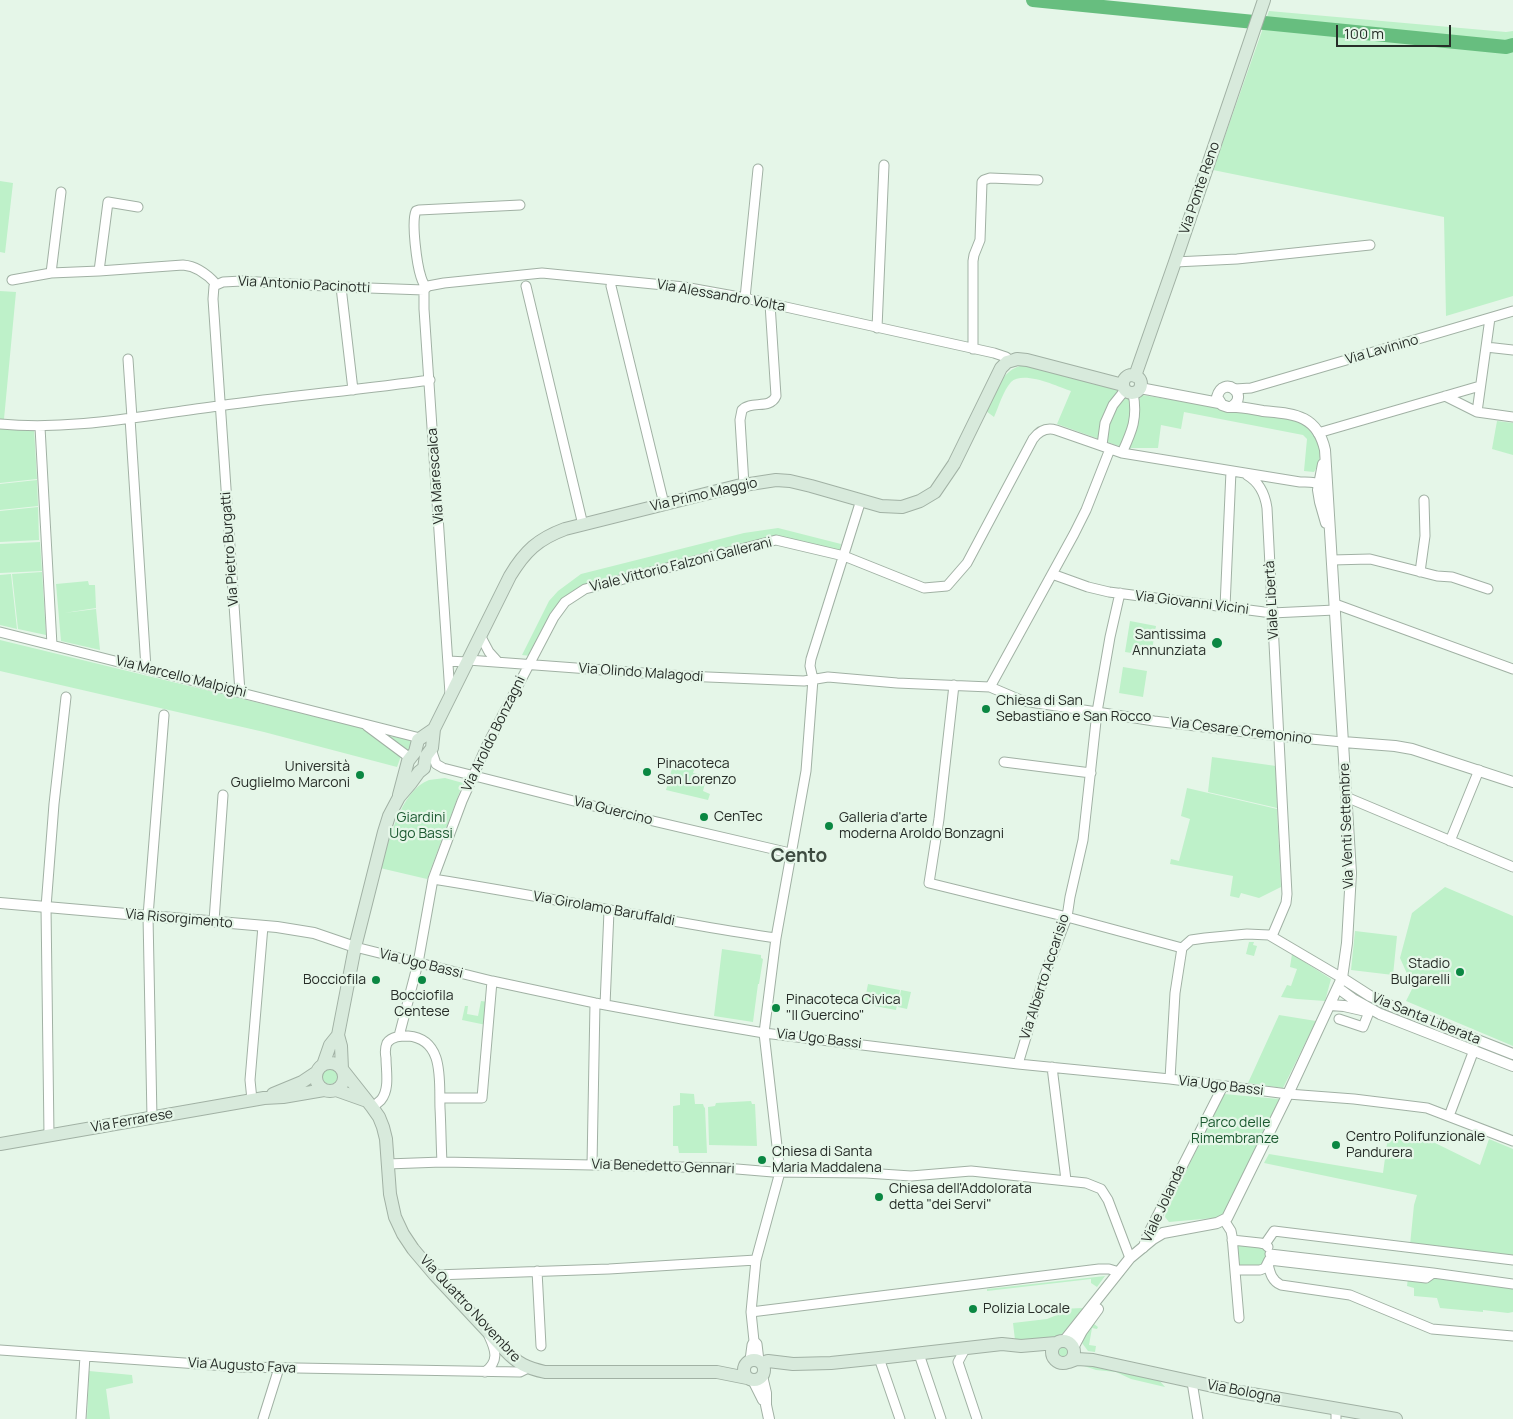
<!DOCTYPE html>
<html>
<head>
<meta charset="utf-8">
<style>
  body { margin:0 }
  #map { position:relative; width:1513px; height:1419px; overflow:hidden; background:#e5f6e8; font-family:Manrope,sans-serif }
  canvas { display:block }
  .scale { position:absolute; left:1336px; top:25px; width:115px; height:22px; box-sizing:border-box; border:2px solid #272d28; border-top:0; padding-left:6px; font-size:15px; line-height:18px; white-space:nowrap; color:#272d28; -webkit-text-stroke:4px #e5f6e8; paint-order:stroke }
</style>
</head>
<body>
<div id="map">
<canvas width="1513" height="1419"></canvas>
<div class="scale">100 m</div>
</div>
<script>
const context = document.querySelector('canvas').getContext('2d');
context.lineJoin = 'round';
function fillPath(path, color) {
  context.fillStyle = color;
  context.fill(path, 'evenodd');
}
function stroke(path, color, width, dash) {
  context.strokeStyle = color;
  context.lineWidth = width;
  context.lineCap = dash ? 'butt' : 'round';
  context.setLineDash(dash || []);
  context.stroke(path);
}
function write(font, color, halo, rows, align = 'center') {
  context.font = font + ' Manrope,sans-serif';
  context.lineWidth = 4.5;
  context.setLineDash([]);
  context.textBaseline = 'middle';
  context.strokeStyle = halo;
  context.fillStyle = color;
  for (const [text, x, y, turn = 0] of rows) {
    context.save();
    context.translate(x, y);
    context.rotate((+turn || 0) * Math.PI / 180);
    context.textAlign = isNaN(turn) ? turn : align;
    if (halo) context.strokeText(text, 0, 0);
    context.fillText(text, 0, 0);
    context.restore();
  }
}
fillPath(new Path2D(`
  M1269,11L1506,32L1513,31V296L1446,316L1444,217L1213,170Z
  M0,181L13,183L5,253L0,252Z
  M0,291L16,292L4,419H0Z
  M1023,365L1123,390L1130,394H1136L1296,420C1316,431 1328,452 1314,472L1304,471L1307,439L1303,435L1184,412L1181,429L1161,425L1158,448H1131L1130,450L1057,424L1071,391C1057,386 1023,370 1011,382C1003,391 999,406 994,417L986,411C995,393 1001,370 1023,365Z
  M1497,421L1513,423V455L1492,449Z
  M0,429H34L37,479L0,483Z
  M37,480L38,506L0,510V484Z
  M38,507L39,540L0,542V511Z
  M778,528L841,544L839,553L779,538L746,543L584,585L560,602L552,613L531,656L522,655L549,601L558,591L581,574L744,533Z
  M40,542L42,571L0,573V544Z
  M42,572L46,635L18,629L12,574Z
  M11,574L17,629L0,625V575Z
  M88,581L89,585H95L96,608L64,613L96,609L100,650L61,641L56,584Z
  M1130,621L1156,626L1151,656L1125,652Z
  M0,640L366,729L401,756L397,767L264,732L0,671Z
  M1123,667L1147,671L1143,697L1119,693Z
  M379,734L411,740L409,750L406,752Z
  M1212,757L1276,766L1277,808L1208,792Z
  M674,761L695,767L693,773L707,776L703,791L710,794L708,800L666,790Z
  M445,778L463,783L427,879L380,868C389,842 400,791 429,780C434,779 440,779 445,778Z
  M1187,788L1277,809L1281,887L1259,898L1241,893L1239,898L1230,896L1233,876L1170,864L1171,859L1179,861L1190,819L1181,816Z
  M1445,887L1513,916V1046L1406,1001L1413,987L1400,958L1412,913Z
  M1355,931L1397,936L1393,975L1351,970Z
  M1249,942H1254L1253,945L1257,946L1254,956L1246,954Z
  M722,949L761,955V958L763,959L759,984H758L753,1022L714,1016Z
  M1292,954L1331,979L1325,1001L1297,999L1281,997L1287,985L1291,986L1297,969L1290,967Z
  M868,984L900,990L896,1010L864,1004Z
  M901,990L911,992L907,1009L898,1007Z
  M481,1001L489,1002L486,1025L462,1020L465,1006H468L467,1014L478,1016Z
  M1279,1015L1316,1021L1283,1088L1248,1083Z
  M322 1076a8 8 0 1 1 16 0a8 8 0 1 1-16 0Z
  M680,1093L694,1094L695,1104H703L704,1107L705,1108L707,1153H679L678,1146H673V1106L680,1105Z
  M1224,1094L1279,1099L1225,1217L1169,1222L1165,1217L1166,1212Z
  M751,1101L752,1104H755L757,1146L709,1145L708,1107L715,1106L716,1103Z
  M1388,1136L1431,1141L1480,1165L1489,1139L1513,1149V1258L1410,1245L1414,1205L1417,1195L1264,1163L1269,1154L1383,1173Z
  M1235,1242L1265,1248L1267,1253L1264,1265L1259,1268L1237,1267Z
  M1105,1276L1097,1287L1091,1283V1279L987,1291V1289Z
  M1433,1276L1513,1287V1312L1508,1313L1483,1310V1312L1440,1308L1437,1298L1414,1296V1288L1407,1286L1408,1278Z
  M1083,1308L1062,1334L1045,1340H1015L1013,1323L1047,1319L1057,1315L1059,1309Z
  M1094,1324L1098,1327L1097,1329L1092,1328L1089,1345L1096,1346L1095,1352L1088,1351L1082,1343L1083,1338Z
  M1057 1352a6 6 0 1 1 12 0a6 6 0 1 1-12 0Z
  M1082,1363L1159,1380L1165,1387L1131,1379L1116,1372L1096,1370L1084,1366Z
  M89,1371L132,1375L133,1383L106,1389L110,1419H87Z`), '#bef1c9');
stroke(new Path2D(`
  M1033,0L1506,47L1513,45`), '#67be7f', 14);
const minor = new Path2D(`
  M1175,262L1237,259L1370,245
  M99,271L108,202L138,207
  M51,273L61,192
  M12,280L51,273L99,271L183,265C197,266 207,274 216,284
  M526,286L583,525
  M611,286L664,504
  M341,287L353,390
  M426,288C424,284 422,281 421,277C417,265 411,222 416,211L419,210L520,205
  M424,290L428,286L444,283L542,273L684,287L745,298L994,353L1006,357L1010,361
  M424,290V309L450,694
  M745,298L758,169
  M877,328L884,165
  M1486,347L1513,350
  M973,349V261L974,255L980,240L982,182L984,180L990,178L1038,180
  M128,359L132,418
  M1235,389L1251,388L1513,311
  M1445,396L1477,412L1513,417
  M1477,412L1490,318
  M130,418L146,668
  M0,424C73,431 146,415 219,406C289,396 359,390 430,380
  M40,427L52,645
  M1318,433L1480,386
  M1102,445L1105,423L1113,405L1125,390
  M1122,453C1132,431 1138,418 1133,393
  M1247,475C1259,482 1265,494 1267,508L1287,894L1286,903L1272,936
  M744,485L740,420L742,410C751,400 770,410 776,396L770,304
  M1332,560L1370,559L1437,576L1452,577L1488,589
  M1420,572L1425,536L1424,500
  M1052,574L1088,587L1109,592L1272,613L1335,610
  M1335,604L1513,669
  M1225,607L1231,471
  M0,632L420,738
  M480,635L489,652L498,662
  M468,660L684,676L804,681L828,677L897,683L990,687L1023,701L1097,712L1154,721L1279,736L1343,742
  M448,661L467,662
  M954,685L939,819L929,883L1067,917L1182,948
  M990,687L1074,534L1086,510L1110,449
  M240,692L213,299L214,286L223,282L242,281L341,287L424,290
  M367,726L410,758
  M431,749L436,764L443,768L653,821L790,853
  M1004,762L1091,773
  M1346,797L1513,867
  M1450,841L1479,770
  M433,879C548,897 661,921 776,938
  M214,921L223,795
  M355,947L492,981L595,1003L682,1019L764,1033L1018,1064L1170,1079L1288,1094L1354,1099L1427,1108L1513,1141
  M1182,948L1191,940L1205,938L1247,934L1269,935L1342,978
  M605,1005L609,911
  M1339,1019L1363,1027L1369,1012
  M399,1036L418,963L433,879L462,801L487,745L554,617L565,602L585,589L776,540L844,556L924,588L947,586L967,563L1033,439C1039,431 1046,427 1056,430L1122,453L1300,482C1310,482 1316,481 1323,488
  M1018,1064L1044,977L1067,917L1070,897L1083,840L1097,712L1110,637L1120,593
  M1052,1067L1066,1180
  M1170,1079L1175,993L1182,948
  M440,1098H482L492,981
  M252,1100L250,1080L263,926
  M372,1107C375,1105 379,1102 381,1100C390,1089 386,1071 386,1058C385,1053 385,1048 387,1043C392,1036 401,1036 408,1036C445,1039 439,1082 440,1108C441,1126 441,1144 442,1162
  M1449,1116L1474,1050
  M152,1118L148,916L164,715
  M49,1135L46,907L54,804L66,697
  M387,1164L442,1162L592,1165L725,1168L773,1172L866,1173L911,1176L971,1171L1086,1183L1101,1189L1108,1200L1130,1258
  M592,1165L595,1003
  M1224,1220L1231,1231L1232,1236L1239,1318
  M1232,1240L1260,1243L1265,1244L1268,1247
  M1265,1244L1274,1231L1513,1260
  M1143,1248L1147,1236L1223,1086
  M1269,1260L1426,1278L1433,1273L1270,1254
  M1268,1264C1270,1273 1272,1281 1281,1285L1350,1295L1432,1329L1513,1336
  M1235,1270H1260L1265,1268L1269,1260
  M537,1271L541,1346
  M1433,1273L1513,1284
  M435,1275L609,1269L756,1260
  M751,1312L1099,1269H1109L1119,1272
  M965,1349L958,1362L977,1419
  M0,1350L241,1367L520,1372L528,1368
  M919,1354L941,1419
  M879,1358L900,1419
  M750,1360L752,1345L754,1341
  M759,1361L757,1344L754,1341L751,1312L756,1260L780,1172L764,1033L776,938L806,771L813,679L810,666L811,659L861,500
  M485,1372C499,1361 496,1351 489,1336
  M1192,1382L1198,1419
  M1336,1408V1419
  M81,1419L85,1356
  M263,1419L279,1368`);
const tertiary = new Path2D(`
  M1140,388L1219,403
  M1323,464L1318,490L1320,502L1326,523
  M1343,742L1395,746L1412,749L1513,782
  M0,903L277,927L314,933L355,947
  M1342,978L1370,996L1391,1006L1513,1054
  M1338,988L1353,999L1380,1014L1513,1066
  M1330,1005L1344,1006L1366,1011
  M1064,1341L1130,1258L1153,1239L1163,1233L1217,1223L1227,1218L1288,1094L1342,978L1347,943L1351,873L1325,450C1317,414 1293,414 1263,411C1251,409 1239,406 1228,407L1222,405L1217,397C1223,374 1251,395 1231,407
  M1073,1348L1082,1331L1098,1309
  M762,1376L766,1393V1405L769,1419
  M753,1380L763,1400`);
const secondary = new Path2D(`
  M1123 384a9 9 0 1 1 18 0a9 9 0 1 1-18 0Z
  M1135,376L1175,262L1264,0
  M399,795L408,761L415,752L418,740L434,729
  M316 1077a14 14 0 1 1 28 0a14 14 0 1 1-28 0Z
  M323,1065L330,1045L338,1035
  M336,1090L367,1101
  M273,1094L302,1082L317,1072
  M0,1144L264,1098L283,1097L324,1090
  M1052 1352a11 11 0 1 1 22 0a11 11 0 1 1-22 0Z
  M744 1370a10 10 0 1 1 20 0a10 10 0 1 1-20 0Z
  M1069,1362L1077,1359L1093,1360L1240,1392L1396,1419
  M762,1363L768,1361L793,1364L831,1363L879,1358L1002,1344L1021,1346L1056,1343
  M747,1378L717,1372H545C527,1368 518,1364 505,1350L435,1275L413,1249L403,1234L395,1217L390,1194L386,1139L383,1127L379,1117L372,1107L342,1069L341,1046L338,1035L355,947L384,832L389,816L399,797L411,783L419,772L424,768L426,756L432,748L434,729L510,576C525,551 538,539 565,529L737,486L776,480L790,481L811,486L881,506L902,507L920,501L935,492L954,464L1001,368L1007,362L1014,360L1017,359L1027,360L1123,385`);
stroke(minor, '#a1b1a4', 11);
stroke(tertiary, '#a1b1a4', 12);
stroke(secondary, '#a1b1a4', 14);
stroke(minor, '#fff', 9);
stroke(tertiary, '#fff', 10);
stroke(secondary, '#d8eadc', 12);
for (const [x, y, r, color] of [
  [1217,643,6,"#0a8742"],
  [986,709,5,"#0a8742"],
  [647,772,5,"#0a8742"],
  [360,775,5,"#0a8742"],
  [704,817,5,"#0a8742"],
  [829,826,5,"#0a8742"],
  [1460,972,5,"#0a8742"],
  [376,980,5,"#0a8742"],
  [422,980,5,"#0a8742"],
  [776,1008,5,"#0a8742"],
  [1336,1145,5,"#0a8742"],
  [762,1160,5,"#0a8742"],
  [879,1197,5,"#0a8742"],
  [973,1309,5,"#0a8742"]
]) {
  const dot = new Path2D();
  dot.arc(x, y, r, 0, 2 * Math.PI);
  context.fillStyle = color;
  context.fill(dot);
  stroke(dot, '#e5f6e8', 2);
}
write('14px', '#272d28', '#e5f6e8', [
  ["Via Ponte Reno",1200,188,-71],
  ["Via Antonio Pacinotti",304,285,3],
  ["Via Alessandro Volta",721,296,10],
  ["Via Lavinino",1382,350,-16],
  ["Via Marescalca",436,476,-94],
  ["Via Primo Maggio",704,495,-13],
  ["Via Pietro Burgatti",230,549,-94],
  ["Viale Vittorio Falzoni Gallerani",681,565,-14],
  ["Viale Libertà",1272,600,-93],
  ["Via Giovanni Vicini",1192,603,7],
  ["Via Olindo Malagodi",641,673,4],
  ["Via Marcello Malpighi",181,677,14],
  ["Via Cesare Cremonino",1241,731,7],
  ["Via Aroldo Bonzagni",494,734,-64],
  ["Via Guercino",613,811,14],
  ["Via Venti Settembre",1347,826,-92],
  ["Via Girolamo Baruffaldi",604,909,10],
  ["Via Risorgimento",179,919,5],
  ["Via Ugo Bassi",421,964,14],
  ["Via Alberto Accarisio",1045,977,-72],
  ["Via Santa Liberata",1426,1019,22],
  ["Via Ugo Bassi",819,1039,7],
  ["Via Ugo Bassi",1221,1086,7],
  ["Via Ferrarese",132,1121,-10],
  ["Via Benedetto Gennari",663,1167,2],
  ["Viale Jolanda",1164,1204,-65],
  ["Via Quattro Novembre",470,1309,47],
  ["Via Augusto Fava",242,1366,3],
  ["Via Bologna",1244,1392,11]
]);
write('14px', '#272d28', '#e5f6e8', [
  ["Santissima",1206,635,"right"],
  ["Annunziata",1206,651,"right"],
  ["Chiesa di San",996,701],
  ["Sebastiano e San Rocco",996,717],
  ["Pinacoteca",657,764],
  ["San Lorenzo",657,780],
  ["Università",350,767,"right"],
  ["Guglielmo Marconi",350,783,"right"],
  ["CenTec",714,817],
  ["Galleria d'arte",839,818],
  ["moderna Aroldo Bonzagni",839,834],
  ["Stadio",1450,964,"right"],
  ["Bulgarelli",1450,980,"right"],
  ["Bocciofila",366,980,"right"],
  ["Bocciofila",422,996,"center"],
  ["Centese",422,1012,"center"],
  ["Pinacoteca Civica",786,1000],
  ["\"Il Guercino\"",786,1016],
  ["Centro Polifunzionale",1346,1137],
  ["Pandurera",1346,1153],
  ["Chiesa di Santa",772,1152],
  ["Maria Maddalena",772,1168],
  ["Chiesa dell'Addolorata",889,1189],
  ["detta \"dei Servi\"",889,1205],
  ["Polizia Locale",983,1309]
], 'left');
write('14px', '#1b5930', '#e5f6e8', [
  ["Giardini",421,818],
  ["Ugo Bassi",421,834],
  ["Parco delle",1235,1123],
  ["Rimembranze",1235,1139]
]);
write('bold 19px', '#3e4c41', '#e5f6e8', [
  ["Cento",799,857]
]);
</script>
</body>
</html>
